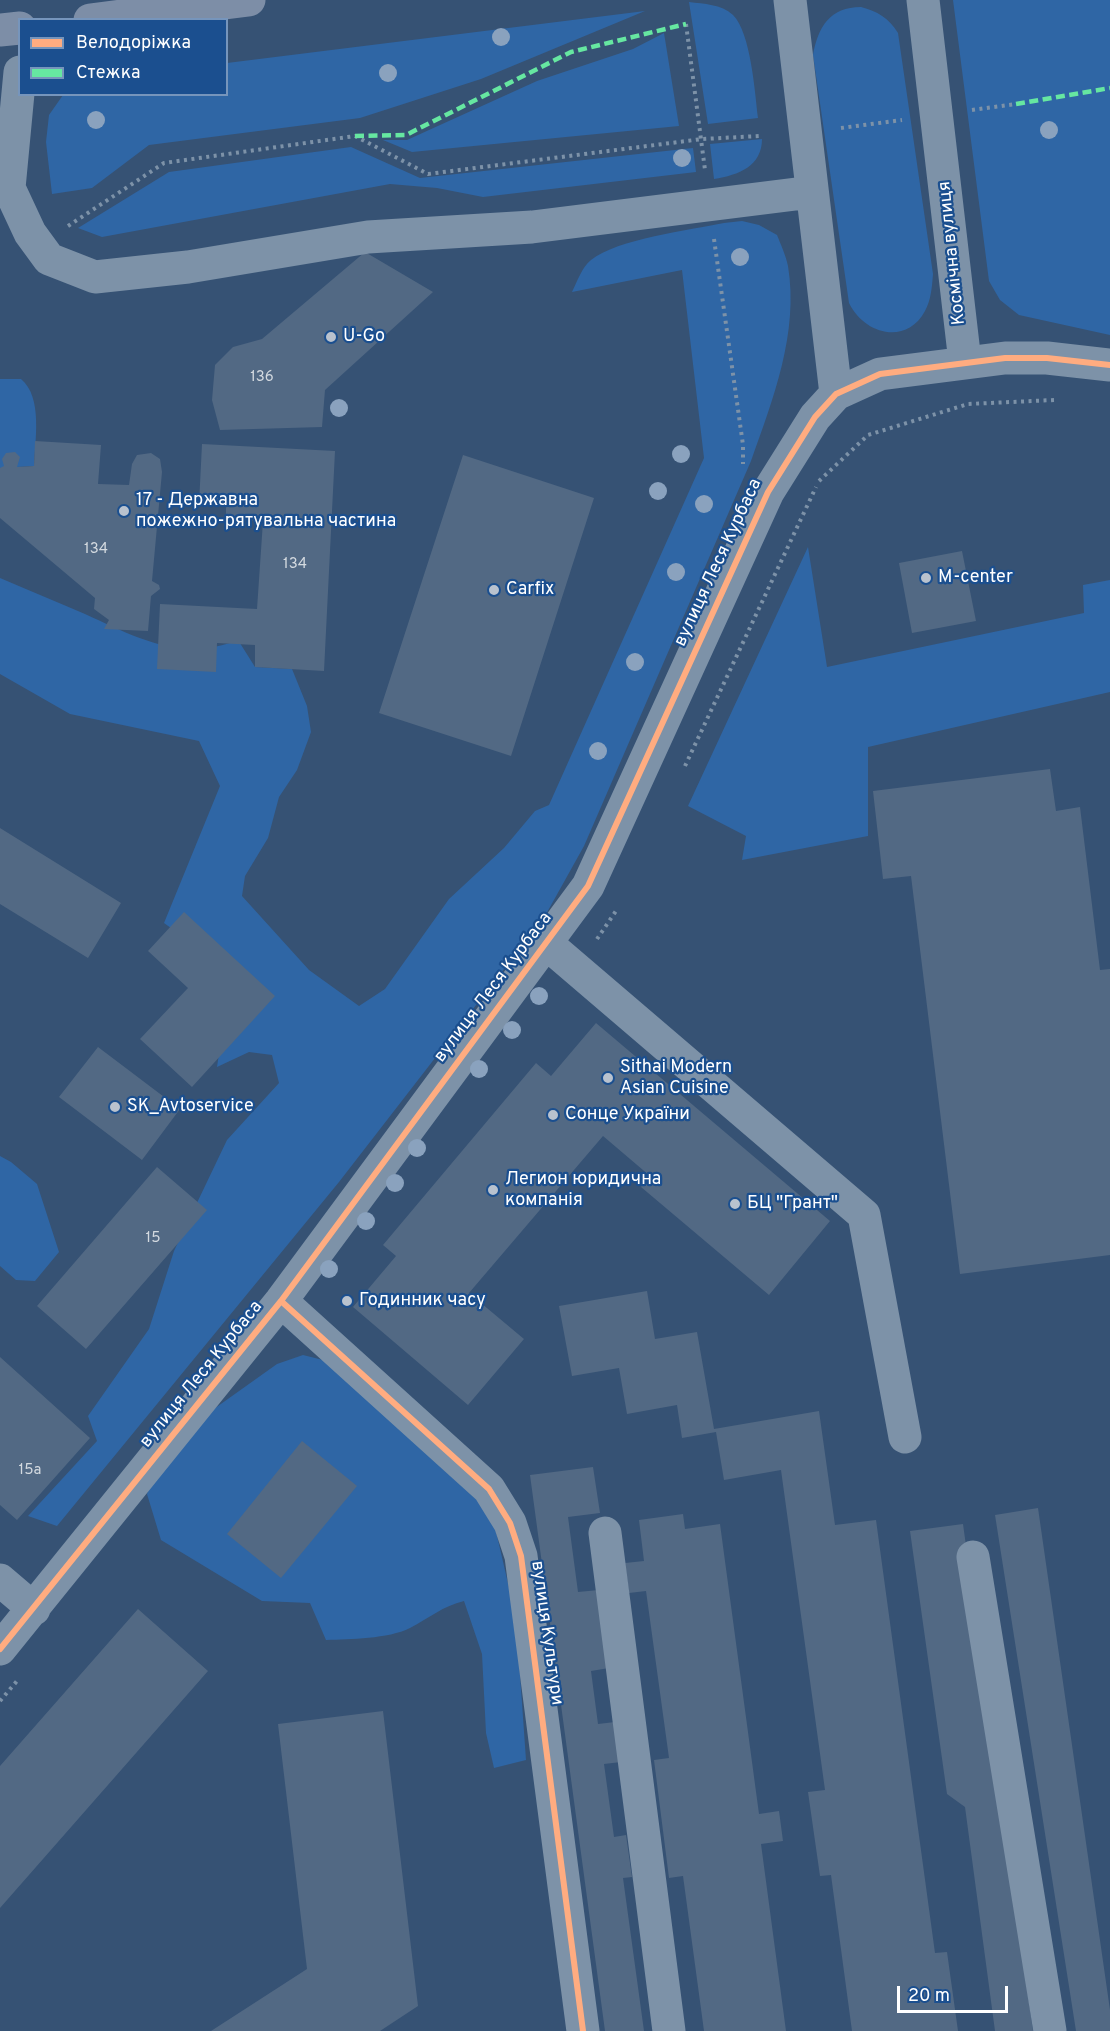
<!DOCTYPE html>
<html>
<head>
<meta charset="utf-8">
<style>
  body { margin:0 }
  #map { position:relative; width:1110px; height:2031px; overflow:hidden; background:#365274; font-family:Overpass,sans-serif }
  canvas { display:block }
  .legend { position:absolute; left:18px; top:18px; width:210px; height:78px; box-sizing:border-box; background:#1b4f8f; border:2px solid #7695bc; margin:0; padding:8px 10px; list-style:none; font-size:18px; color:#fff }
  .legend li { display:flex; align-items:center; gap:12px; height:30px }
  .legend b { width:30px; border:2px solid #7695bc }
  .scale { position:absolute; left:897px; top:1986px; width:111px; height:27px; box-sizing:border-box; border:3px solid #fff; border-top:0; padding-left:8px; font-size:18px; line-height:21px; white-space:nowrap; color:#fff; -webkit-text-stroke:4px #1b4f8f; paint-order:stroke }
</style>
</head>
<body>
<div id="map">
<canvas width="1110" height="2031"></canvas>
<ul class="legend">
<li><b style="height:8px;background:#ffac80"></b>Велодоріжка</li>
<li><b style="height:8px;background:#66e7a1"></b>Стежка</li>
</ul>
<div class="scale">20 m</div>
</div>
<script>
const context = document.querySelector('canvas').getContext('2d');
context.lineJoin = 'round';
function fillPath(path, color) {
  context.fillStyle = color;
  context.fill(path, 'evenodd');
}
function stroke(path, color, width, dash) {
  context.strokeStyle = color;
  context.lineWidth = width;
  context.lineCap = dash ? 'butt' : 'round';
  context.setLineDash(dash || []);
  context.stroke(path);
}
function write(font, color, halo, rows, align = 'center') {
  context.font = font + ' Overpass,sans-serif';
  context.lineWidth = 4.5;
  context.setLineDash([]);
  context.textBaseline = 'middle';
  context.strokeStyle = halo;
  context.fillStyle = color;
  for (const [text, x, y, turn = 0] of rows) {
    context.save();
    context.translate(x, y);
    context.rotate((+turn || 0) * Math.PI / 180);
    context.textAlign = isNaN(turn) ? turn : align;
    if (halo) context.strokeText(text, 0, 0);
    context.fillText(text, 0, 0);
    context.restore();
  }
}
fillPath(new Path2D(`
  M953,0H1110V335L1019,315L1000,300L989,281Z
  M689,2C704,4 721,4 733,15C751,33 755,93 758,118L708,124Z
  M861,7C877,11 889,18 898,33L933,274C932,287 931,300 925,311C906,346 864,334 849,303L813,55C818,27 830,7 861,7Z
  M645,11L481,79L360,118L149,145L92,188L52,194L46,142L49,115L63,95L226,94L227,63Z
  M664,33L679,126L412,152L383,140H407L537,81L633,49Z
  M762,139C762,166 739,175 714,179L710,144Z
  M351,147L420,178L693,148L696,172L483,197L437,188L390,184L102,237L78,228L169,172Z
  M742,221L759,225L777,235C781,245 786,256 788,266C799,333 773,399 751,461L584,846L545,916L339,1182L57,1526L28,1516L97,1441L88,1416L149,1329L174,1251L227,1140L279,1083L272,1055L249,1052L217,1067L222,1034L217,961L164,923L220,786L199,741L70,714L0,674V578C28,590 57,602 85,614C136,637 181,663 238,640L255,667L292,669L307,706L311,732L297,770L279,797L268,838L245,876L242,896L309,970L359,1006L385,989L449,899L504,848L535,811L549,805L704,458L682,270L572,292C577,282 582,267 591,260C617,239 690,230 724,223Z
  M0,379H21C43,397 35,441 34,466L17,467L0,494Z
  M808,547L827,667L1084,613L1083,585L1110,580V692L868,747V836L742,860L746,836L688,806Z
  M0,1156L11,1162L37,1184L59,1252L35,1281L16,1280L0,1266Z
  M303,1355L327,1361L492,1514L516,1618L526,1760L494,1768L486,1733L482,1654L464,1601C443,1606 429,1618 410,1628C388,1639 350,1639 326,1640L310,1603L262,1601L161,1540L147,1494L154,1473L197,1421L277,1364Z`), '#2f66a5');
fillPath(new Path2D(`
  M365,252L433,292L325,390L322,427L220,430L212,400L215,365L233,347L262,339Z
  M35,441L101,445L98,484L129,485L132,464L137,455L151,453L160,459L162,472L152,581L159,585L160,589L151,596L148,631L104,629L109,620L94,609L95,598L0,518V468L4,466L2,459L6,453L15,452L20,457L17,467L34,466Z
  M202,444L335,451L324,671L255,667V645L217,643L216,672L157,669L160,604L257,609L263,521L226,519V505L199,504Z
  M463,455L594,498L511,756L379,713Z
  M962,551L976,621L912,633L899,563Z
  M1050,769L1056,811L1080,807L1100,970L1110,969V1255L960,1274L911,876L883,879L873,791Z
  M0,828L121,903L88,958L0,904Z
  M184,912L275,996L192,1087L140,1039L188,988L148,951Z
  M596,1023L830,1221L769,1295L641,1187L650,1176L603,1136L469,1293L524,1339L468,1405L353,1307L396,1256L383,1245L536,1063L551,1076Z
  M98,1047L180,1109L142,1160L59,1097Z
  M157,1167L207,1210L86,1349L37,1306Z
  M647,1291L655,1339L697,1332L714,1429L819,1411L835,1525L876,1520L935,1953L947,1952L958,2031H852L831,1875L820,1876L808,1792L825,1790L781,1470L724,1480L716,1432L682,1438L677,1405L627,1414L619,1368L572,1376L559,1306Z
  M0,1357L90,1438L17,1520L0,1505Z
  M302,1441L357,1486L281,1578L227,1534Z
  M593,1467L600,1513L568,1517L578,1592L599,1590L609,1668L591,1671L598,1724L615,1722L621,1762L604,1764L614,1837L626,1835L632,1877L623,1878L644,2031H605L530,1475Z
  M1038,1508L1110,2010V2031H1076L995,1515Z
  M683,1514L685,1529L720,1524L759,1814L779,1811L783,1841L761,1844L786,2031H704L683,1876L669,1878L654,1760L669,1758L646,1591L629,1593L625,1563L644,1561L639,1520Z
  M963,1524L1033,2031H995L965,1807L947,1794L910,1531Z
  M138,1609L208,1671L0,1908V1766Z
  M383,1711L418,2006L380,2031H211L307,1969L278,1724Z`), '#526984');
stroke(new Path2D(`
  M686,24L705,170
  M972,110L1016,104
  M841,128L902,120
  M68,226L164,163L355,136L428,174L702,139L760,136
  M714,239L743,445V464
  M819,481L868,435L968,404L1054,400
  M685,766L816,487
  M597,939L618,908
  M0,1701L17,1681`), '#7d92a8', 4, [3, 4.5]);
stroke(new Path2D(`
  M790,0L836,394
  M923,0L965,362
  M20,72L9,188L30,233L49,259L95,277L188,267L368,237L532,227L812,192
  M546,943L864,1215L905,1437
  M281,1301L489,1489L510,1523L521,1556L583,2031
  M605,1533L669,2031
  M973,1557L1050,2031
  M0,1580L34,1609
  M0,1649L281,1301L588,886L768,492L815,417L836,394L880,374L1005,358H1047L1110,365`), '#7d92a8', 33);
stroke(new Path2D(`
  M90,20L249,0
  M0,30L20,28`), '#7d8ea7', 33);
stroke(new Path2D(`
  M1016,104L1110,88
  M355,136L406,135L571,52L686,24`), '#66e7a1', 4.5, [9, 4.5]);
stroke(new Path2D(`
  M281,1301L489,1489L510,1523L521,1556L583,2031
  M0,1649L281,1301L588,886L768,492L815,417L836,394L880,374L1005,358H1047L1110,365`), '#ffac80', 6);
context.fillStyle = '#8aa2be';
for (const [x, y] of [
  [501,37],
  [388,73],
  [96,120],
  [1049,130],
  [682,158],
  [740,257],
  [339,408],
  [681,454],
  [658,491],
  [704,504],
  [676,572],
  [635,662],
  [598,751],
  [539,996],
  [512,1030],
  [479,1069],
  [417,1148],
  [395,1183],
  [366,1221],
  [329,1269]
]) {
  context.beginPath();
  context.arc(x, y, 9, 0, 2 * Math.PI);
  context.fill();
}
for (const [x, y, r, color] of [
  [331,337,6,"#b9c2ce"],
  [124,511,6,"#b9c2ce"],
  [926,578,6,"#b9c2ce"],
  [494,590,6,"#b9c2ce"],
  [608,1078,6,"#b9c2ce"],
  [115,1107,6,"#b9c2ce"],
  [553,1115,6,"#b9c2ce"],
  [493,1190,6,"#b9c2ce"],
  [735,1204,6,"#b9c2ce"],
  [347,1301,6,"#b9c2ce"]
]) {
  const dot = new Path2D();
  dot.arc(x, y, r, 0, 2 * Math.PI);
  context.fillStyle = color;
  context.fill(dot);
  stroke(dot, '#1b4f8f', 2);
}
write('15px', '#d4dae0', null, [
  ["136",262,378],
  ["134",96,550],
  ["134",295,565],
  ["15",153,1239],
  ["15а",30,1471]
]);
write('18px', '#fff', '#1b4f8f', [
  ["Космічна вулиця",953,253,-96],
  ["вулиця Леся Курбаса",719,563,-65],
  ["вулиця Леся Курбаса",494,988,-53],
  ["вулиця Леся Курбаса",202,1375,-51],
  ["вулиця Культури",546,1633,82]
]);
write('18px', '#fff', '#1b4f8f', [
  ["U-Go",343,337],
  ["17 - Державна",136,501],
  ["пожежно-рятувальна частина",136,522],
  ["M-center",938,578],
  ["Carfix",506,590],
  ["Sithai Modern",620,1068],
  ["Asian Cuisine",620,1089],
  ["SK_Avtoservice",127,1107],
  ["Сонце України",565,1115],
  ["Легион юридична",505,1180],
  ["компанія",505,1201],
  ["БЦ \"Грант\"",747,1204],
  ["Годинник часу",359,1301]
], 'left');
</script>
</body>
</html>
